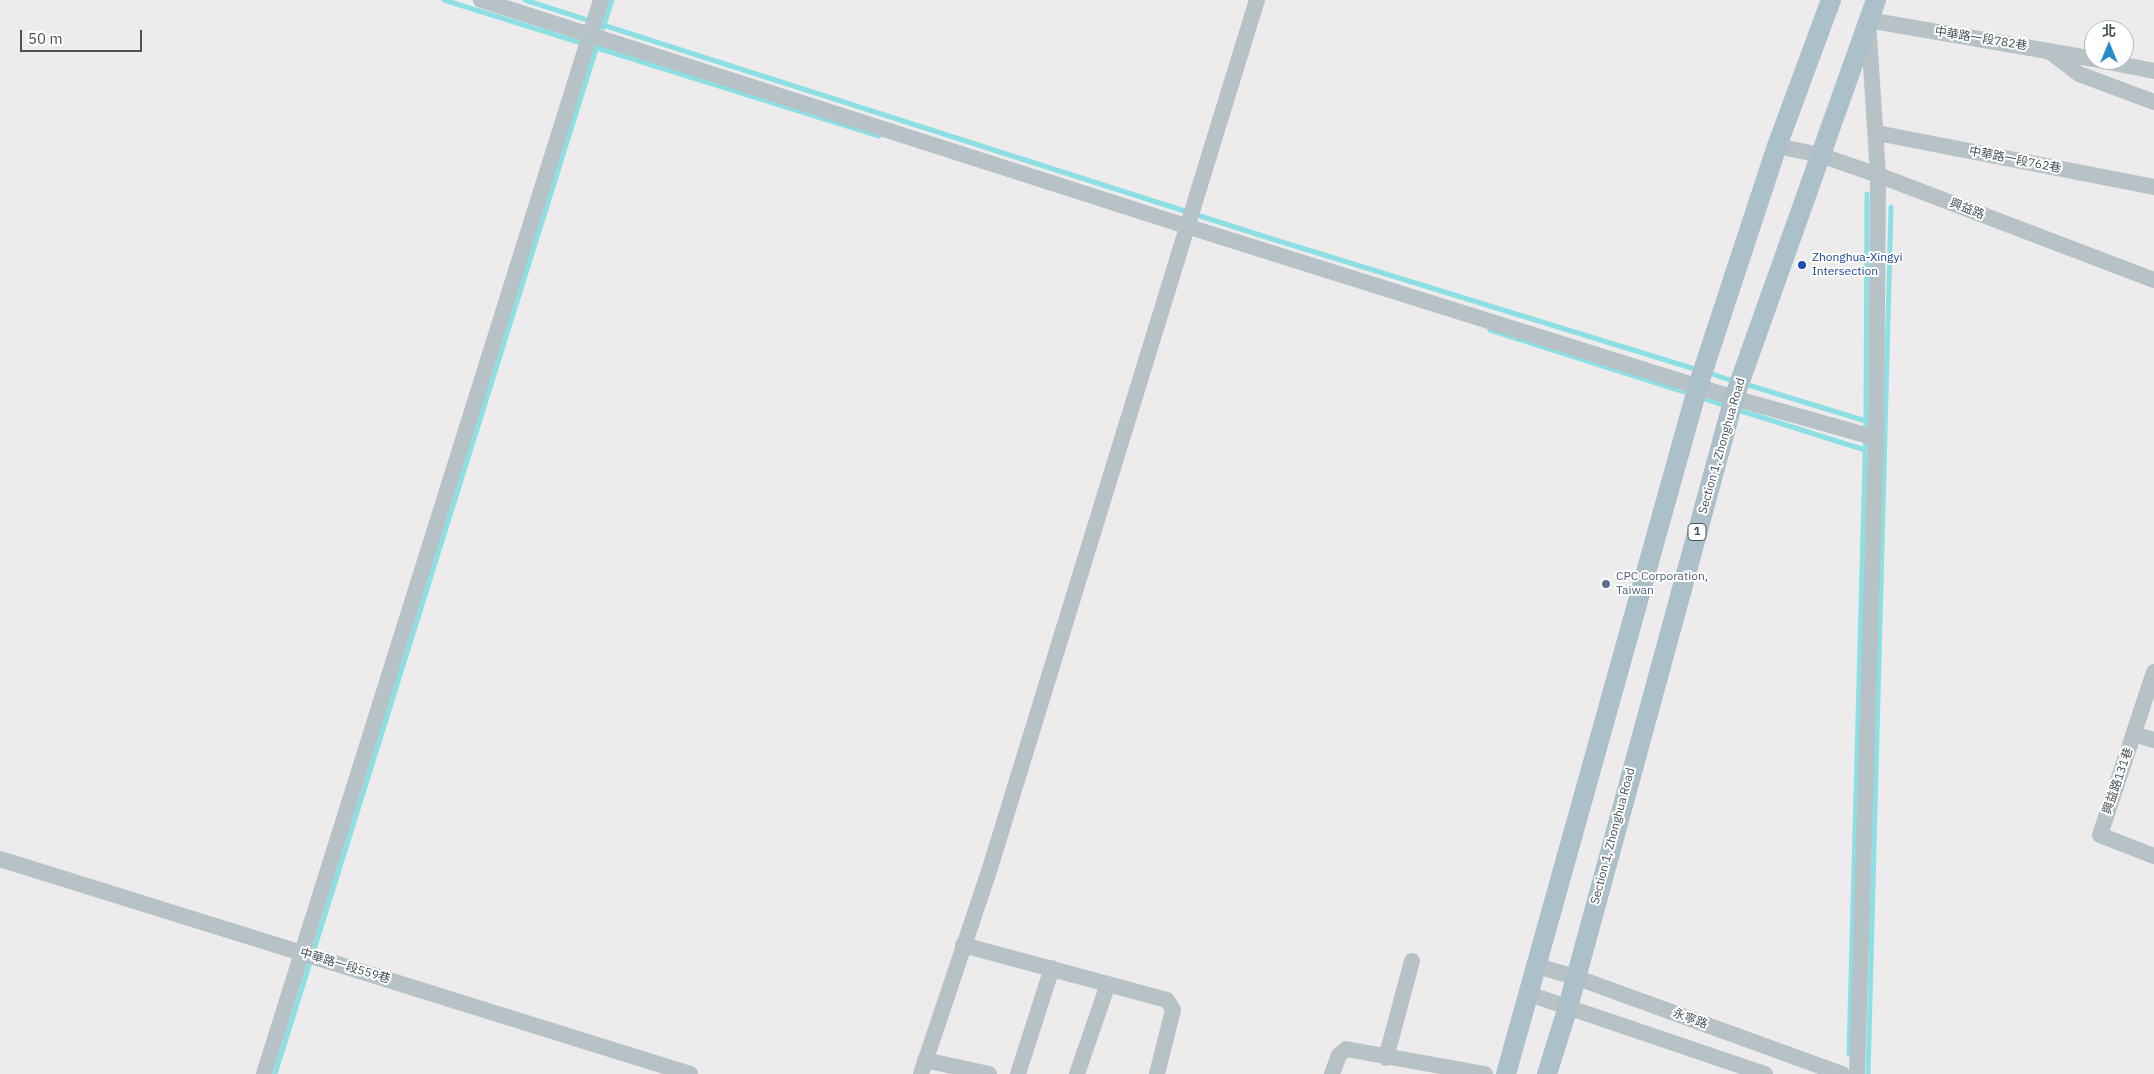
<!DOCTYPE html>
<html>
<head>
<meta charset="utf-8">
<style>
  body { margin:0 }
  #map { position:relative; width:2154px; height:1074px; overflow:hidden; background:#eeebec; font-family:"IBM Plex Sans","Noto Sans TC",sans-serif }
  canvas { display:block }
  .north { position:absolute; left:2084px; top:20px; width:50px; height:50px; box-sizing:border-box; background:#fff; border:1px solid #b5b9bc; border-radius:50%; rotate:0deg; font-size:14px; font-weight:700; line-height:20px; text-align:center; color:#455157 }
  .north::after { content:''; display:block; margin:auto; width:18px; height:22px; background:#268ccc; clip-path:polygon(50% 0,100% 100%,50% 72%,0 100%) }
  .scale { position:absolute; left:20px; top:30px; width:122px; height:22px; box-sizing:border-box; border:2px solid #455157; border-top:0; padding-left:6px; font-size:15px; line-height:18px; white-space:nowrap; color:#455157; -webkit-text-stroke:4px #fff; paint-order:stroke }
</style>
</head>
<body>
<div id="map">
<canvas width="2154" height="1074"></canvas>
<div class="north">北</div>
<div class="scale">50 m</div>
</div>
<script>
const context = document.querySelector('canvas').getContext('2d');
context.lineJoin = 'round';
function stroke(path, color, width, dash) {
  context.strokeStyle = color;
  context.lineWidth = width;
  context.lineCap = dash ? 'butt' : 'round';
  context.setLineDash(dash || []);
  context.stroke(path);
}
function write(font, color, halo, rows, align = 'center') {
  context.font = font + ' "IBM Plex Sans","Noto Sans TC",sans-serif';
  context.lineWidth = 4;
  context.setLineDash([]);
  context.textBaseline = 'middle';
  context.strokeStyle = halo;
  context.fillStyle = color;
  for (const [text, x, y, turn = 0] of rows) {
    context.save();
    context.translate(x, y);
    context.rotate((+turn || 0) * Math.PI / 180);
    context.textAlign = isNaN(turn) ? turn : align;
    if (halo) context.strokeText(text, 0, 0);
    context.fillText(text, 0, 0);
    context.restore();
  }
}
stroke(new Path2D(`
  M444,0L879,136
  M525,0L1269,238L1698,370
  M603,28L612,0
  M1490,330L1691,394
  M1706,372L1736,382
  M1745,384L1866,421
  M1699,397L1727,406
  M1735,409L1865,450
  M1849,1054L1866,421L1867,194
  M275,1074L597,46
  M1868,1074L1891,207`), '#8ce0e3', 5);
stroke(new Path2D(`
  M481,0L1186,226L1734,398L1876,438
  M2050,52L2079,74L2154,102
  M2098,60L2154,71
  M1877,133L2154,187
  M1777,146L1820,155L1878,175L2154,280
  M2154,672L2100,835L2154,856
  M2134,734L2154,740
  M0,859L690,1074
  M963,945L1167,1000L1173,1010L1157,1074
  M1537,966L1575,977L1842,1074
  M1529,994L1765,1074
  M1386,1058L1412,961
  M925,1060L989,1074
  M264,1074L601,0
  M921,1074L990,868L1257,0
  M1018,1074L1052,968
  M1077,1074L1108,984
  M1332,1074L1339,1055L1346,1049L1485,1074
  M1857,1074L1876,438L1878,175L1868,20L2094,59`), '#b7c2c7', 16);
stroke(new Path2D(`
  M1506,1074L1698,386L1777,146L1831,0
  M1547,1074L1568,1007L1734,398L1876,0`), '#acc0c9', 20);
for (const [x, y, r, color] of [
  [1802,265,5,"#1a4fb4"],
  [1606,584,5,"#5c6f8a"]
]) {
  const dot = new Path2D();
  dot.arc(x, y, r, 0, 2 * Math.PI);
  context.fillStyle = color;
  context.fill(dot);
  stroke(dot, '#fff', 2);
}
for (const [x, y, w] of [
  [1697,532,18]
]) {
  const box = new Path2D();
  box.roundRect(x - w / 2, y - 8.5, w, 17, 4);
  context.fillStyle = '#fff';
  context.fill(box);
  stroke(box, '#455157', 1);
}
write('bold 11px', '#455157', null, [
  ["1",1697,532]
]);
write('12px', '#455157', '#fff', [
  ["中華路一段782巷",1981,39,9],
  ["中華路一段762巷",2015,160,11],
  ["興益路",1967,209,21],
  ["Section 1, Zhonghua Road",1722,446,-74],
  ["興益路131巷",2118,781,-71],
  ["Section 1, Zhonghua Road",1613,836,-75],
  ["中華路一段559巷",345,966,17],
  ["永寧路",1690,1019,20]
]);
write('12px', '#164399', '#fff', [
  ["Zhonghua-Xingyi",1812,258],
  ["Intersection",1812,272]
], 'left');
write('12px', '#4e5e75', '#fff', [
  ["CPC Corporation,",1616,577],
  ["Taiwan",1616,591]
], 'left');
</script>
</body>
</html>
